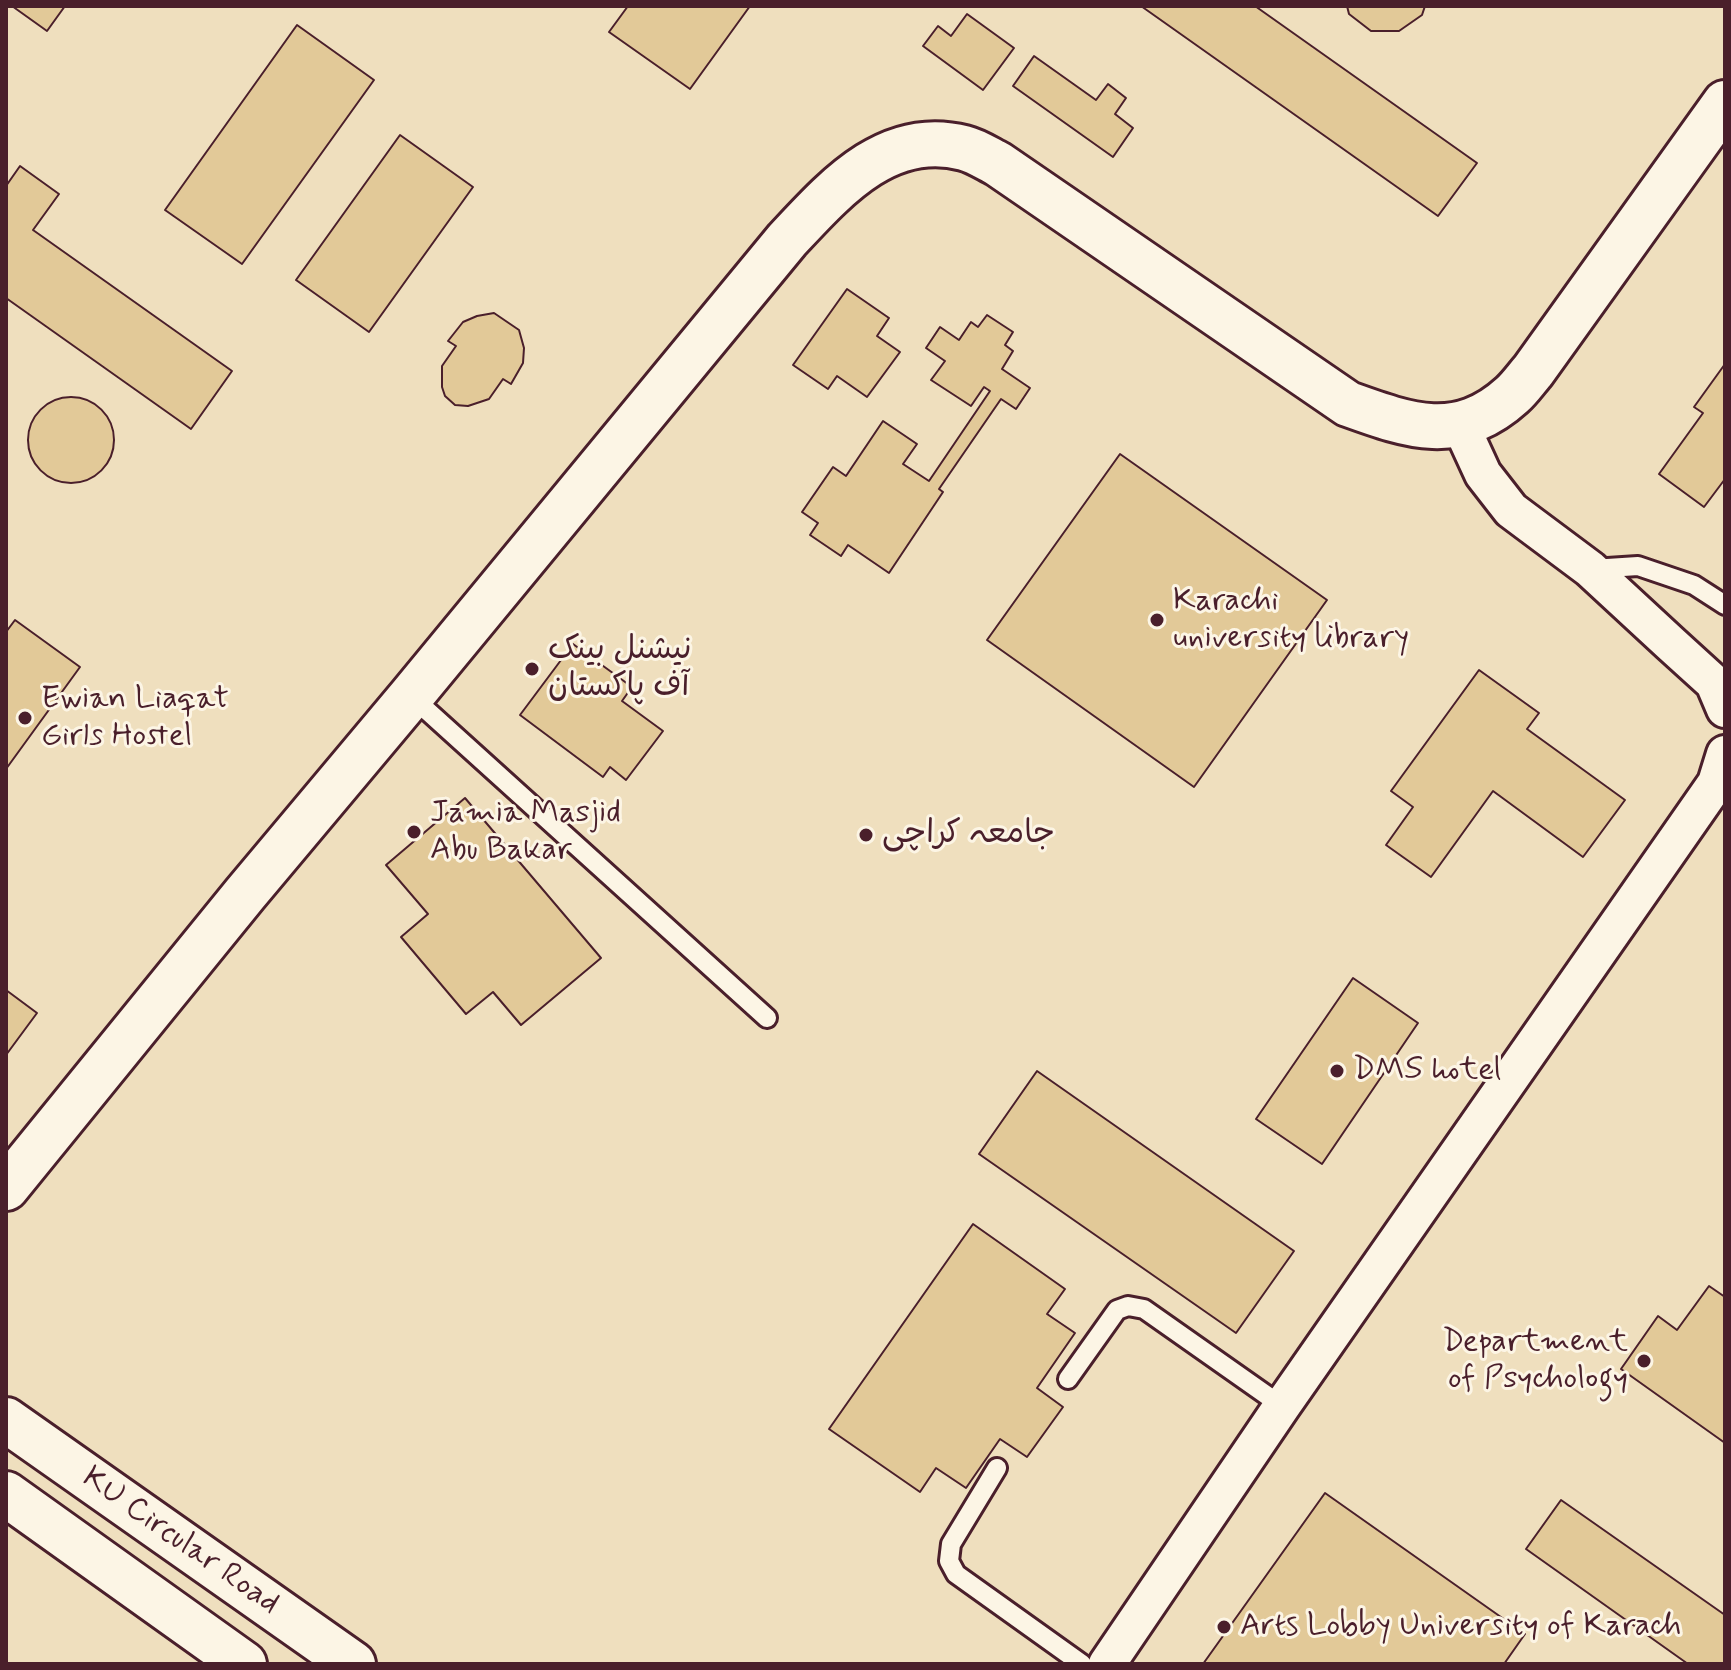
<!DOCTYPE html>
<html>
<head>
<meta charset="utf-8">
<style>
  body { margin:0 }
  #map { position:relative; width:1731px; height:1670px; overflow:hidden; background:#f4e8ce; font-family:Mynerve,sans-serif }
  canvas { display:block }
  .frame { position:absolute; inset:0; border:8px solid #4a1f2b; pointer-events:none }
</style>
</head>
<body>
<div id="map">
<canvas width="1731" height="1670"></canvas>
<div class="frame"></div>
</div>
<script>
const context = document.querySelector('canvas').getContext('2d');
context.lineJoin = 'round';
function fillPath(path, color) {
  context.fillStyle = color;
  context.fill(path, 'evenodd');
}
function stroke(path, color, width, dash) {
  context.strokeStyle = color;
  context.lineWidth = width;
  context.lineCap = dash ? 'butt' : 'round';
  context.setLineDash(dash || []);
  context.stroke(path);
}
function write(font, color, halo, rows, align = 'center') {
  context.font = font + ' Mynerve,"Playpen Sans Arabic",sans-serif';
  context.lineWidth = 6;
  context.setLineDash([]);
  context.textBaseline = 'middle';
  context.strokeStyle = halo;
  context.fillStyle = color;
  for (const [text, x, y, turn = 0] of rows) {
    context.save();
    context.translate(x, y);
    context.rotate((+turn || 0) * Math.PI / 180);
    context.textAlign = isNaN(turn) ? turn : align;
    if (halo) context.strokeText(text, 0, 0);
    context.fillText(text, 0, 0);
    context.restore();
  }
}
fillPath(new Path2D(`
  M6,6H1725V1664H6Z`), '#efdfbe');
const building = new Path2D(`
  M12,6H65L47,31Z
  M628,6H750L690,89L609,32Z
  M1141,6H1255L1477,163L1438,216Z
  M1347,6H1425L1422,15L1399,31H1371L1349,14Z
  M967,14L1014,48L983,90L923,46L938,26L951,36Z
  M297,25L374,80L242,264L165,210Z
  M1034,56L1096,100L1108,84L1126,98L1115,114L1133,128L1113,157L1013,86Z
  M400,135L473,187L369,332L296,280Z
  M20,166L59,194L33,230L232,371L191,429L6,298V186Z
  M847,289L889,318L877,336L900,352L867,397L837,376L828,389L793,365Z
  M494,313L519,330L524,348L523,363L511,384L503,379L489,399L468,406L455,405L445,396L442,387V366L456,346L448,341L463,322L477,316Z
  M987,315L1013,332L1005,345L1013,351L1002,369L1030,388L1016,409L1001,399L939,489L943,492L889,573L848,545L841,556L810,535L818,523L802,512L833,467L846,476L883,421L917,444L903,464L929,481L990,391L984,387L971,406L931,380L945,361L926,348L940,327L959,340L971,322L978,327Z
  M1725,364V479L1704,507L1659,474L1703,413L1694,407Z
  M28 440a43 43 0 1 1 86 0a43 43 0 1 1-86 0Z
  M1120,454L1327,600L1194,787L987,640Z
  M15,620L80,667L6,769V632Z
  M573,644L632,687L622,701L663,731L626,780L610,767L603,777L520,715Z
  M1479,670L1539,713L1527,729L1625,800L1583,857L1493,791L1431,877L1386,845L1413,807L1391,791Z
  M465,798L601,958L521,1025L493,992L466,1014L401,937L428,914L386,865Z
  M1353,978L1418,1023L1322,1164L1256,1119Z
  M6,990L37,1013L6,1055Z
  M1037,1071L1294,1251L1236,1333L979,1154Z
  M973,1224L1065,1289L1047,1314L1075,1333L1037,1388L1063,1407L1027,1457L1000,1439L966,1488L936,1468L920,1492L829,1429Z
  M1709,1286L1725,1297V1443L1621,1369L1658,1316L1677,1330Z
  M1325,1493L1525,1634L1504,1664H1203Z
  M1561,1500L1725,1615V1664H1688L1526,1549Z`);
fillPath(building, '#e2c998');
stroke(building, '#4a1f2b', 2);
const lane = new Path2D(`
  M1592,569L1638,566L1694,585L1725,605
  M411,696L767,1018
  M1068,1379L1117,1310L1128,1306L1144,1309L1282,1406
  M997,1468L951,1544L949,1561L956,1574L1082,1664`);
const street = new Path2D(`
  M1460,424L1483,474L1511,510L1590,569L1670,643L1714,683L1725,709
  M1107,1664L1282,1406L1716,783L1725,754`);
const secondary = new Path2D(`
  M6,1188L245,894L411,696L787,240C834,190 887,128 964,148C976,151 988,159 998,164L1348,404C1409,426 1458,444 1512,395C1520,388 1526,379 1533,371L1725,103
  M6,1420L353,1664
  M6,1494L244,1664`);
stroke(lane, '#4a1f2b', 24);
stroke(street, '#4a1f2b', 42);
stroke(secondary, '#4a1f2b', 50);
stroke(lane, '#fcf5e5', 18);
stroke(street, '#fcf5e5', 36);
stroke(secondary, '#fcf5e5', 44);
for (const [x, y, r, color] of [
  [1157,620,8,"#4a1f2b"],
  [532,669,8,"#4a1f2b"],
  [25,718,8,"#4a1f2b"],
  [414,832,8,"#4a1f2b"],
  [866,835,8,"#4a1f2b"],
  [1337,1071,8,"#4a1f2b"],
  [1644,1361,8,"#4a1f2b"],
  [1224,1627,8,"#4a1f2b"]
]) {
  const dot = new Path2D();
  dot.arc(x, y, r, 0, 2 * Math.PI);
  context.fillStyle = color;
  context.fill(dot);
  stroke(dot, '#fcf5e5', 3);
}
write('32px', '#4a1f2b', '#fcf5e5', [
  ["Karachi",1173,602],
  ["university library",1173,639],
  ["نیشنل بینک",548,651],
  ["آف پاکستان",548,688],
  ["Ewian Liaqat",41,700],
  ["Girls Hostel",41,737],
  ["Jamia Masjid",430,814],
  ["Abu Bakar",430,851],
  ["جامعہ کراچی",882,835],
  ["DMS hotel",1353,1071],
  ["Department",1628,1343,"right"],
  ["of Psychology",1628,1380,"right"],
  ["Arts Lobby University of Karach",1240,1627]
], 'left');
write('32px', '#4a1f2b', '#fcf5e5', [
  ["KU Circular Road",180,1542,35]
]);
</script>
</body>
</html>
